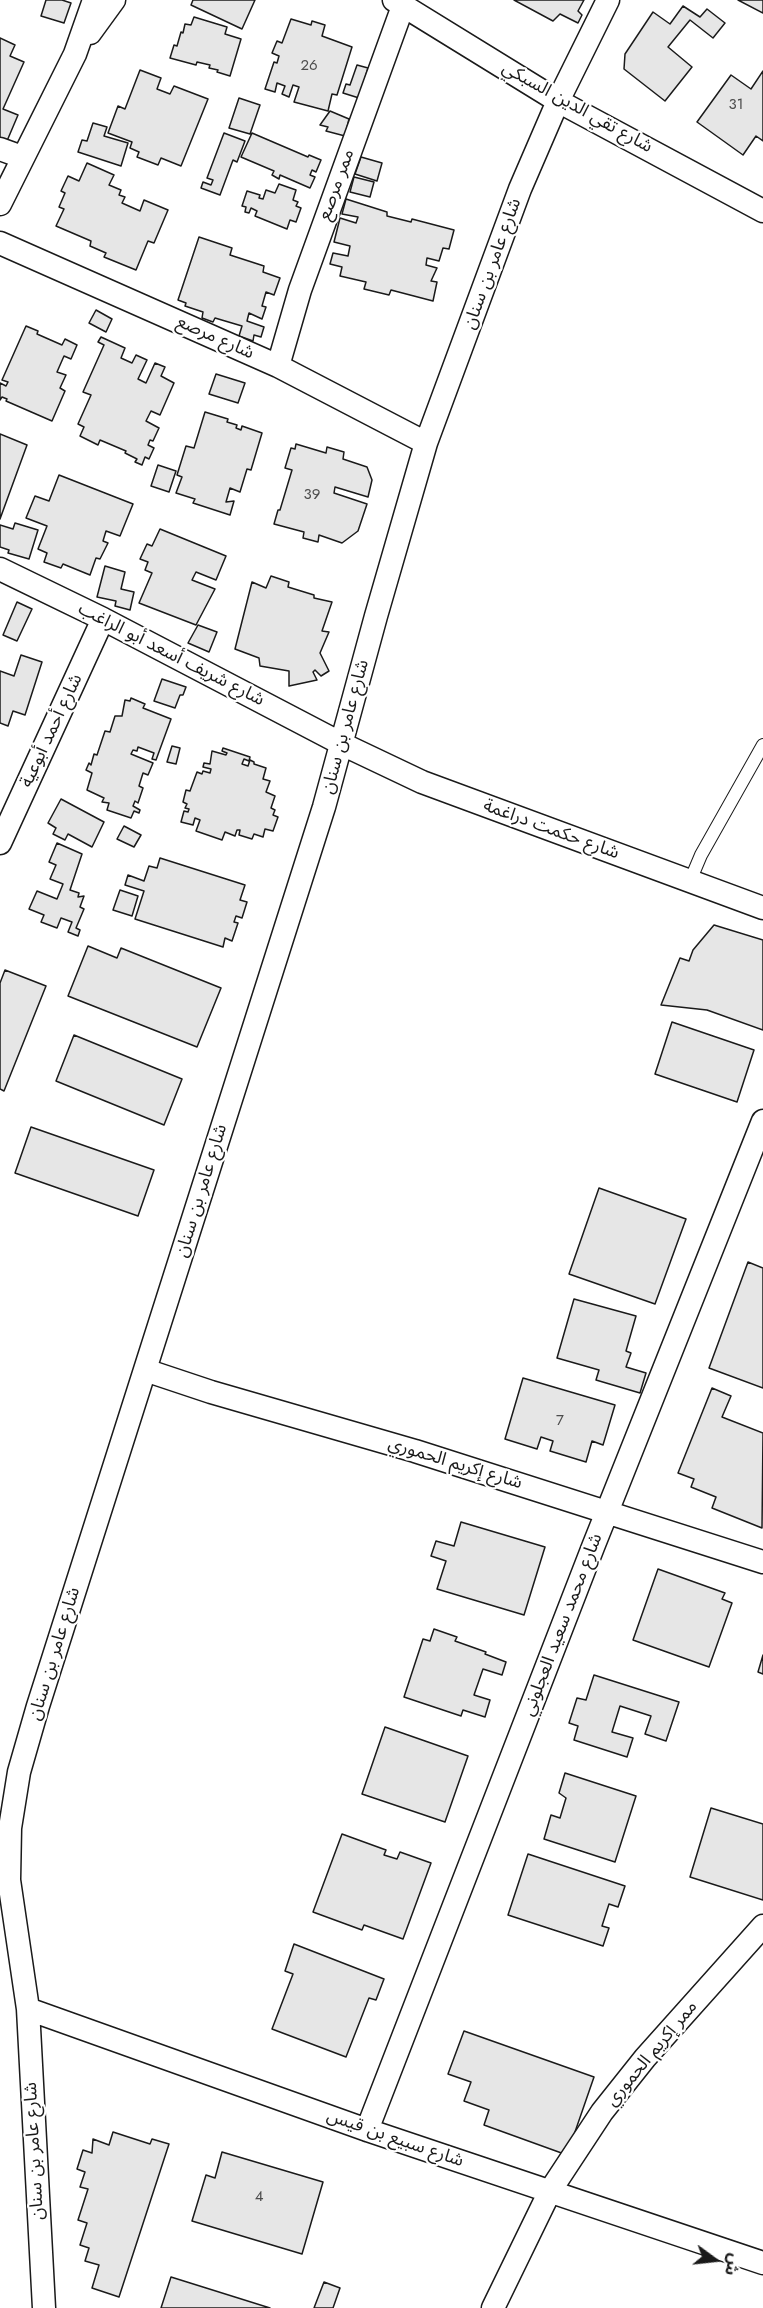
<!DOCTYPE html>
<html>
<head>
<meta charset="utf-8">
<style>
  body { margin:0 }
  #map { position:relative; width:763px; height:2308px; overflow:hidden; background:#fff; font-family:Jost,"Noto Sans Arabic",sans-serif }
  canvas { display:block }
  .north { position:absolute; left:685px; top:2230px; width:60px; height:60px; -webkit-text-stroke:4px #fff; paint-order:stroke; rotate:105deg; font-size:16px; font-weight:700; line-height:24px; text-align:center; color:#1a1a1a }
  .north::after { content:''; display:block; margin:auto; width:21px; height:27px; background:#1a1a1a; clip-path:polygon(50% 0,100% 100%,50% 72%,0 100%) }
</style>
</head>
<body>
<div id="map">
<canvas width="763" height="2308"></canvas>
<div class="north">ش</div>
</div>
<script>
const context = document.querySelector('canvas').getContext('2d');
context.lineJoin = 'round';
function fillPath(path, color) {
  context.fillStyle = color;
  context.fill(path, 'evenodd');
}
function stroke(path, color, width, dash) {
  context.strokeStyle = color;
  context.lineWidth = width;
  context.lineCap = dash ? 'butt' : 'round';
  context.setLineDash(dash || []);
  context.stroke(path);
}
function write(font, color, halo, rows, align = 'center') {
  context.font = font + ' Jost,"Noto Sans Arabic",sans-serif';
  context.lineWidth = 4.5;
  context.setLineDash([]);
  context.textBaseline = 'middle';
  context.strokeStyle = halo;
  context.fillStyle = color;
  for (const [text, x, y, turn = 0] of rows) {
    context.save();
    context.translate(x, y);
    context.rotate((+turn || 0) * Math.PI / 180);
    context.textAlign = isNaN(turn) ? turn : align;
    if (halo) context.strokeText(text, 0, 0);
    context.fillText(text, 0, 0);
    context.restore();
  }
}
const building = new Path2D(`
  M46,0H62L71,3L64,23L41,16Z
  M193,0H255L242,29L191,5Z
  M514,0H584L578,11L582,15L578,23L560,14L553,21Z
  M738,0H763V13Z
  M683,6L700,17L707,9L725,23L713,38L690,20L668,47L692,67L665,101L624,69L625,54L653,12L670,24Z
  M194,17L227,27L225,34L241,39L230,76L217,72L218,70L209,68L210,65L197,62L196,65L170,58L174,45L177,46L181,32L183,33L185,24L191,25Z
  M291,19L311,25L312,21L325,25L322,36L352,47L337,95L332,94L328,111L294,102L299,87L293,85L289,97L282,94L285,86L277,83L275,92L265,89L274,62L277,63L279,56L272,53L277,41L282,43Z
  M0,38L15,45L10,56L24,62L3,109L18,115L4,148L0,147Z
  M357,65L368,68L359,98L343,93L346,84L350,85Z
  M140,70L161,78L157,89L170,94L174,86L208,99L181,166L161,158L158,165L137,157L139,152L130,148L132,142L108,133L118,106L125,109Z
  M763,71V141L756,136L743,155L697,122L731,75L751,89Z
  M239,98L260,105L250,134L229,128Z
  M330,111L349,119L345,136L326,131L328,127L320,125Z
  M93,123L107,127L104,136L128,143L121,166L78,152L82,140L87,141Z
  M224,133L245,141L237,162L233,160L220,195L201,188L203,182L211,185L213,180L207,178Z
  M252,133L308,157L309,155L321,160L316,172L312,170L310,175L315,177L310,188L280,175L279,179L272,175L274,171L241,157Z
  M361,157L382,163L377,181L355,174Z
  M87,163L114,175L109,185L121,190L119,195L125,197L122,203L140,211L144,200L168,210L154,243L148,241L136,270L104,257L106,253L90,246L91,241L56,226L64,209L59,207L65,193L61,191L68,176L79,181Z
  M354,177L374,182L370,197L350,192Z
  M279,184L296,190L293,200L298,202L296,206L301,208L296,222L290,220L287,229L255,216L257,211L251,208L249,213L245,212L246,207L242,206L247,191L260,195L259,198L263,199L266,190L275,193Z
  M346,199L387,212V216L411,222L412,219L454,230L449,249L443,248L439,261L427,258L426,265L437,268L431,281L437,282L433,301L391,290L389,295L364,289L366,282L340,276L342,267L330,264L333,253L348,256L350,246L334,242L340,218L356,223L358,217L342,214Z
  M199,237L232,248L230,255L264,266L263,272L280,278L274,295L266,292L262,306L266,307L262,319L249,313L247,321L264,327L261,337L254,335L253,341L239,336L242,326L215,318L213,322L202,318L203,312L185,306L186,303L178,300Z
  M96,310L112,319L106,332L89,323Z
  M26,326L38,331L37,334L62,345L65,339L77,345L71,359L64,356L57,372L66,375L60,388L65,391L52,421L6,401L7,399L2,397L0,400V383L6,386L8,382L2,380Z
  M101,337L125,348L121,358L132,363L136,355L147,360L138,379L146,383L155,363L165,367L161,376L174,383L160,415L151,411L146,421L159,428L153,441L150,440L148,445L154,448L149,459L145,457L142,465L135,462L137,459L125,453L126,451L100,440L98,445L80,436L84,427L78,424L91,395L83,392L104,345L98,342Z
  M216,374L245,383L238,403L209,394Z
  M205,412L228,419L227,422L237,425L236,428L241,430L242,426L262,433L251,470L247,469L240,492L230,488L226,502L234,501L230,515L193,503L195,499L176,493L182,477L177,475L186,446L194,448Z
  M0,434L27,445L0,519Z
  M296,444L326,453L327,447L344,452L343,459L367,467L372,480L368,497L335,487L334,493L367,504L358,531L342,543L319,535L318,542L303,538L304,532L274,524L278,510H280L292,470L285,468L291,448L295,449Z
  M158,465L176,471L169,492L151,486Z
  M59,475L133,504L120,536L106,531L103,541L108,543L100,559L96,558L90,575L63,564L61,568L44,562L47,553L38,549L47,526L26,518L35,496L49,501Z
  M15,523L38,530L29,559L8,553L9,550L0,547V525L13,529Z
  M160,529L226,556L216,580L196,572L192,580L215,589L196,625L139,603L152,573L145,570L148,562L140,559L147,544L152,546Z
  M105,566L125,572L121,589L134,592L130,610L115,606L116,601L97,597Z
  M271,576L289,582L288,587L314,595V598L332,602L322,631L329,632L320,653L329,671L321,676L315,670L313,672L317,680L289,686V671L260,666L259,658L235,649L252,582L266,588Z
  M17,602L32,609L17,641L3,635Z
  M198,625L217,632L209,652L188,643Z
  M21,655L42,662L25,715L13,711L8,726L0,723V671L14,676Z
  M162,679L186,687L183,695H180L175,708L154,701Z
  M131,698L145,704L143,708L171,719L156,760L152,759L154,753L138,747L137,751L133,750L131,754L153,763L148,775L143,773L139,786L143,788L138,803L135,801L133,806L140,810L139,813L134,811L131,818L107,810L109,803L102,802L104,798L87,790L92,773L86,770L89,763L91,765L94,754L97,755L105,731L110,732L115,716H122L125,700L130,701Z
  M172,746L180,748L176,764L167,762Z
  M223,748L250,757L249,761L244,759L242,764L248,766L250,760L254,762V764L266,768L263,779L270,781L266,792L275,796L271,808L275,810L273,815L278,817L273,831L265,829L263,837L254,834L252,839L239,835L240,830H237L235,836L225,832L222,840L196,831L200,820L195,818L193,825L181,822L184,811L188,812L189,809L185,808L187,804L183,802L186,790L190,791L197,772L202,774L203,771L210,773L211,769L203,767L204,763L210,764L212,751L226,755L227,753L222,751Z
  M61,799L104,822L92,847L68,834L65,840L53,834L56,828L48,823Z
  M124,826L141,835L134,847L117,839Z
  M57,843L82,854L70,890L79,893L78,897L84,896L80,907L84,909L76,928L80,930L78,936L68,932L72,922L61,918L57,928L41,922L44,915L29,909L37,891L57,899L63,884L50,879L56,865L49,862Z
  M160,858L245,885L240,900L247,902L242,918L236,916L234,922L238,923L232,941L225,938L223,947L135,919L144,891L125,885L128,875L144,881L149,866L157,868Z
  M120,890L138,896L132,916L113,910Z
  M714,925L763,940V1030L707,1010L661,1005L680,958L689,961L693,950Z
  M88,946L117,958L121,948L221,988L197,1047L68,996Z
  M5,970L46,986L4,1091L0,1089V983Z
  M672,1022L754,1050L737,1102L655,1074Z
  M74,1035L182,1079L164,1125L56,1081Z
  M31,1127L154,1170L138,1216L15,1173Z
  M599,1188L686,1219L655,1304L569,1274Z
  M748,1262L763,1268V1388L709,1368Z
  M574,1299L636,1316L626,1351L631,1353L626,1367L646,1373L640,1393L596,1380L599,1370L557,1358Z
  M523,1378L615,1405L603,1445L592,1441L586,1462L550,1451L553,1441L541,1437L537,1449L505,1439Z
  M712,1388L731,1396L722,1417L763,1433L762,1528L712,1508L716,1497L691,1487L694,1479L678,1473Z
  M461,1522L545,1547L524,1615L437,1589L446,1561L431,1556L436,1541L454,1546Z
  M658,1569L725,1593L722,1599L732,1603L709,1667L633,1640Z
  M434,1629L457,1637L455,1641L486,1652L485,1654L506,1662L502,1675L483,1669L474,1695L490,1700L485,1717L463,1710L461,1716L404,1697L423,1639L430,1641Z
  M763,1655V1674L758,1672Z
  M594,1675L679,1702L666,1741L645,1734L651,1716L620,1706L612,1732L633,1738L627,1757L574,1740L578,1726L569,1723L577,1698L586,1700Z
  M385,1727L468,1756L445,1822L362,1794Z
  M565,1773L636,1796L615,1862L544,1839L551,1815L560,1818L566,1798L559,1793Z
  M711,1808L763,1824V1900L690,1877Z
  M342,1834L386,1850L384,1855L397,1859L400,1852L431,1863L403,1939L364,1925L362,1930L313,1912Z
  M528,1854L625,1886L618,1907L609,1904L602,1926L609,1928L603,1946L508,1915Z
  M294,1944L384,1979L376,2000L369,1998L346,2057L272,2029L293,1974L285,1971Z
  M464,2031L594,2077L567,2155L484,2125L489,2110L464,2101L471,2082L448,2074Z
  M113,2132L150,2144L152,2139L169,2144L119,2297L92,2288L99,2265L85,2261L89,2248L80,2245L87,2223L78,2220L88,2189L80,2187L85,2172L77,2169L83,2150L92,2153L93,2139L109,2145Z
  M222,2152L323,2182L302,2254L192,2221L206,2175L215,2178Z
  M171,2277L270,2308H161Z
  M324,2282L340,2288L333,2308H314Z`);
fillPath(building, '#e6e6e6');
stroke(building, '#1a1a1a', 1.5);
const service = new Path2D(`
  M690,881L701,855L763,745`);
const minor = new Path2D(`
  M394,0L558,101L763,211
  M90,33L114,0
  M0,149L22,157
  M0,204L75,54L94,0
  M0,243L278,366L426,443
  M278,366L300,290L403,6
  M0,569L103,619L342,744L422,782L763,908
  M0,843L103,619
  M145,1370L211,1392L415,1451L763,1562
  M28,2009L367,2130L763,2263
  M367,2130L593,1547L763,1121
  M44,2308L28,2009L9,1880L10,1828L19,1772L38,1706L324,807L376,616L426,443L520,189L558,101L608,0
  M493,2308L550,2191L602,2112L645,2058L763,1926`);
stroke(service, '#1a1a1a', 14);
stroke(minor, '#1a1a1a', 25);
stroke(service, '#fff', 12);
stroke(minor, '#fff', 22);
write('15px', '#4d4d4d', null, [
  ["26",309,66],
  ["31",736,105],
  ["39",312,495],
  ["7",560,1421],
  ["4",259,2197]
]);
write('18px', '#1a1a1a', '#fff', [
  ["شارع تقي الدين السبكي",577,108,29],
  ["ممر مرصع",337,185,-70],
  ["شارع عامر بن سنان",493,264,-70],
  ["شارع مرصع",215,338,24],
  ["شارع شريف أسعد أبو الراغب",171,655,27],
  ["شارع عامر بن سنان",346,727,-75],
  ["شارع أحمد أبوعية",52,731,-65],
  ["شارع حكمت دراغمة",551,830,20],
  ["شارع عامر بن سنان",202,1191,-73],
  ["شارع إكريم الحموري",455,1464,17],
  ["شارع محمد سعيد العجلوني",563,1625,-69],
  ["شارع عامر بن سنان",55,1654,-73],
  ["ممر إكريم الحموري",652,2054,-50],
  ["شارع سبيع بن قيس",395,2139,19],
  ["شارع عامر بن سنان",35,2151,-93]
]);
</script>
</body>
</html>
